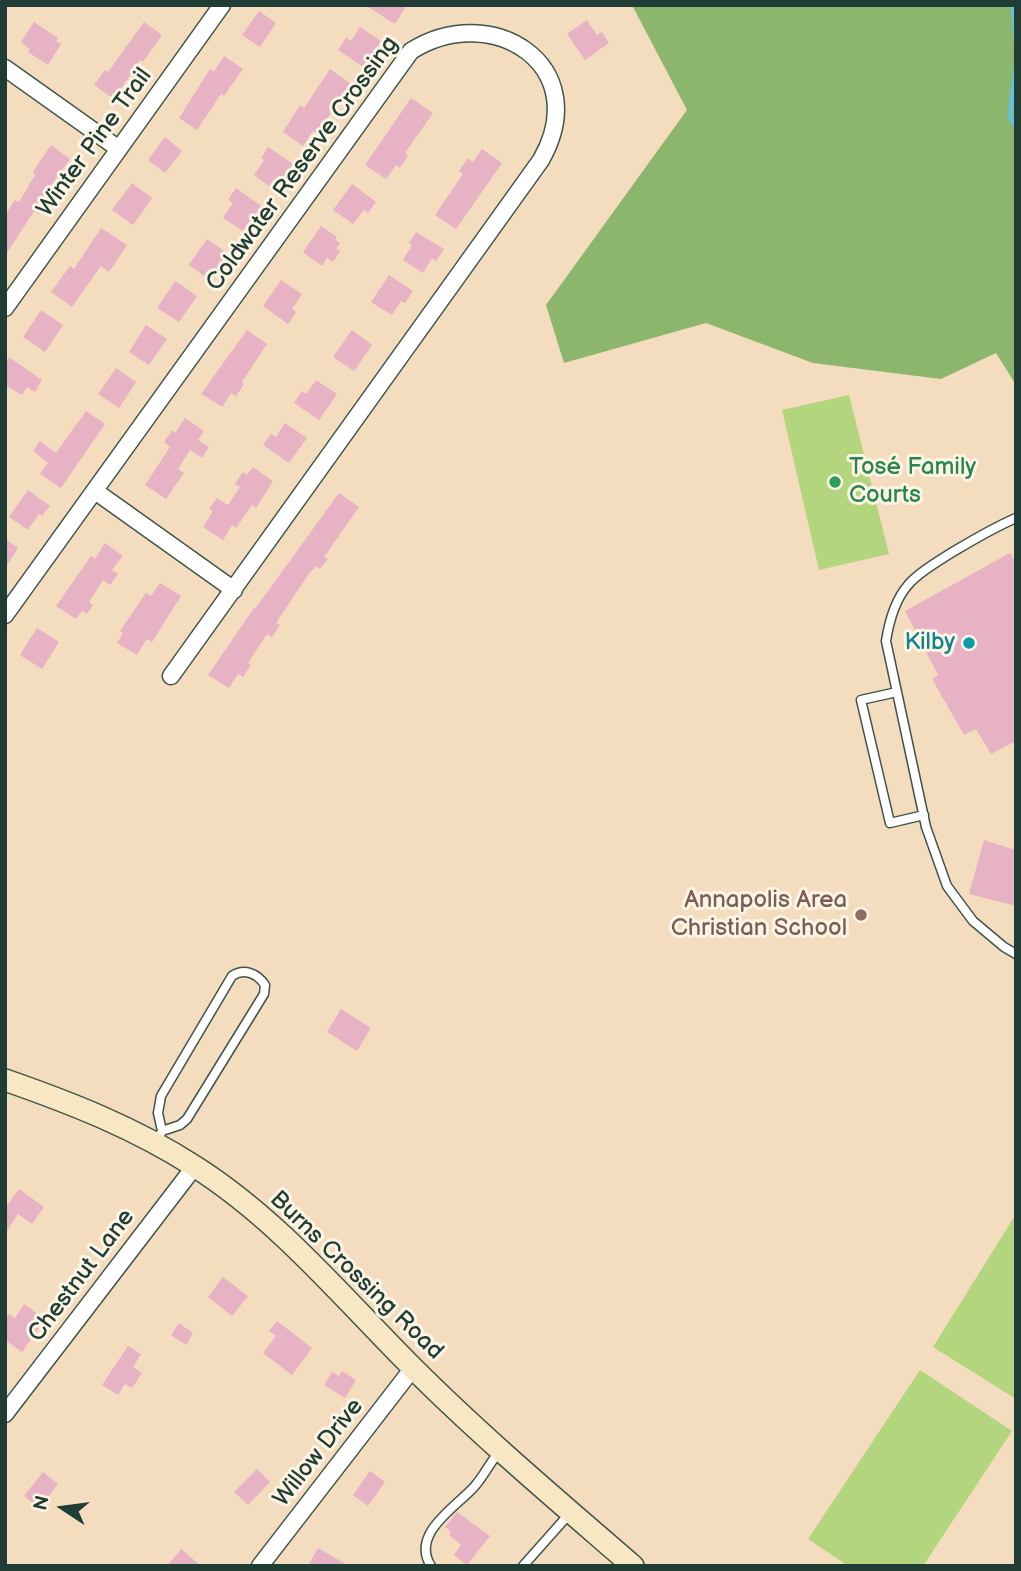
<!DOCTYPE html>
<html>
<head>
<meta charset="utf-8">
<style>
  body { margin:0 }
  #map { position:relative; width:1021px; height:1571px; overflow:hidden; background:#f4dcbf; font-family:"Balsamiq Sans",sans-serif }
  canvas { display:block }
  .frame { position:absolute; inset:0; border:7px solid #1f3d34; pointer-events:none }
  .north { position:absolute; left:28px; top:1473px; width:70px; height:70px; -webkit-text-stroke:5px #fcf5e5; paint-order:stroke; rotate:283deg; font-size:19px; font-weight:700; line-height:28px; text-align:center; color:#1f3d34 }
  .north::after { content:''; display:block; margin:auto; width:24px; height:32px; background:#1f3d34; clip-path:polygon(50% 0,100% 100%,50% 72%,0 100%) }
</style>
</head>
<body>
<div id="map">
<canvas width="1021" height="1571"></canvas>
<div class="frame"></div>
<div class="north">N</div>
</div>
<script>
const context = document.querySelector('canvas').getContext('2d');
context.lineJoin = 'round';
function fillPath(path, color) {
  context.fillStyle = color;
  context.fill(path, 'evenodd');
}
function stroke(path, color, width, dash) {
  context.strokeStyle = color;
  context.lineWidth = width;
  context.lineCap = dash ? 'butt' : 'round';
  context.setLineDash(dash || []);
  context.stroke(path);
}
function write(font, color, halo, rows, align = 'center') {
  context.font = font + ' "Balsamiq Sans",sans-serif';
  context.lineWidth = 6;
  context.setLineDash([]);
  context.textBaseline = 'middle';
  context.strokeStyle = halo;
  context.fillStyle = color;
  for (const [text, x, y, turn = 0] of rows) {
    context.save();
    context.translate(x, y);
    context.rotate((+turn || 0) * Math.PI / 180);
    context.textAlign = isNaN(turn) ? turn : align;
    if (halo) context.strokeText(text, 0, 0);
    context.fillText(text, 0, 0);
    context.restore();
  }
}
fillPath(new Path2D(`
  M849,395L889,554L819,570L782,410Z
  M1016,1214V1399L933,1347Z
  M920,1370L1012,1431L923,1566H848L808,1539Z`), '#b2d57e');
fillPath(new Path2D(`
  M632,5H1016V385L996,353L941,379L813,363L706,323L564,363L546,305L687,110Z`), '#8db66d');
stroke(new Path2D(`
  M1013,5L1016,43
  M1016,66L1010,117L1016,126`), '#63c2e1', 4.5);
fillPath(new Path2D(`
  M365,5H407L395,24Z
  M259,11L276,23L260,47L242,35Z
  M587,20L597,35L602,32L609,43L585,60L567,34Z
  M34,22L58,38L56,41L61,44L48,65L28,52L30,49L21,42Z
  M144,22L162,35L143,62L140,60L114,99L94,85L105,70L108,72Z
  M360,27L381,41L363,67L338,50L346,38L351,41Z
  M224,56L243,69L224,96L221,94L197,130L179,118L210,69L214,71Z
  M330,69L351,84L317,133L313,131L303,146L283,132L300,105L304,108Z
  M411,98L433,113L405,153L408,156L400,168L396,165L386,179L365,165Z
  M165,137L182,151L165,173L148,160Z
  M51,145L70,159L42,198L47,201L40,214L34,211L5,256V216L15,200L19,202L35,175L33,173L36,167Z
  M268,147L293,164L275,190L254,175L264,160L261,158Z
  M482,149L502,163L456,229L435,215L463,174L459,171L468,158L473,162Z
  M132,183L152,198L133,225L112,210Z
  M352,184L376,202L368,213L364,210L353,224L333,210Z
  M236,188L264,208L257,219L253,216L243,231L223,218L233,203L228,200Z
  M321,226L337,237L335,240L340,243L336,249L340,251L333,262L327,258L322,266L303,252Z
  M101,228L127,245L109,272L101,266L72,307L51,292L70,266L74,269Z
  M416,232L444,249L436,261L432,258L423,273L403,260L412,245L409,243Z
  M207,239L227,253L210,280L189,265Z
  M389,275L413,291L405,303L401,301L392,315L371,302Z
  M281,280L302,294L292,309L296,312L288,324L263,306Z
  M175,281L197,296L179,322L157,308Z
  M41,310L63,325L45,352L23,337Z
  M146,325L167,339L149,365L129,352Z
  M247,330L267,344L242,382L244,384L236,396L231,393L222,407L201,394Z
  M352,330L372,345L354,371L333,357Z
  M9,357L42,380L35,392L27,387L22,395L5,385V364Z
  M116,368L136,382L119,408L98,394Z
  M316,380L337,394L319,420L294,403L302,391L306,394Z
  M86,411L105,424L61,488L40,474L48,463L33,451L40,441L56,453Z
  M185,418L204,431L198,440L209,447L202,458L190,450L178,469L184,473L166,499L145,485L170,447L164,442L172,430L175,433Z
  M285,423L307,438L289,463L263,445L271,434L276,437Z
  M253,467L273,481L256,508L252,505L236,528L232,525L223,540L203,527L213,511L209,509L217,498L228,505L240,487L235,484L243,472L247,475Z
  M28,490L50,506L42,516L39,514L28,530L9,517Z
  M339,493L359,507L324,557L328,559L320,569L317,566L310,572L276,623L280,625L272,637L267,634L248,663L251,665L243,677L238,674L229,688L208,675L254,608L255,609Z
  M5,539L18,548L5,568Z
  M105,543L123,556L112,570L118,574L110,585L103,580L89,602L93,605L87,614L82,611L76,619L56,606L91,556L95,559Z
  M1010,553L1016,563V741L991,754L976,729L964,735L932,679L938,675L905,611Z
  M160,583L181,596L152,642L147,639L137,655L117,643L123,633L120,631L146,593L151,596Z
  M37,628L59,642L42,669L20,655Z
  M984,840L1016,850V906L969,894Z
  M341,1009L371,1028L357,1051L327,1032Z
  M19,1189L44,1207L32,1224L18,1214L5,1234V1208Z
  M223,1277L248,1296L232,1316L208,1297Z
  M24,1304L45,1319L22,1352L5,1340V1319L9,1314L15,1318Z
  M277,1321L312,1348L292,1375L263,1353L276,1336L269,1331Z
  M179,1323L193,1333L186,1345L171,1335Z
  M128,1346L141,1354L133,1367L142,1373L132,1388L125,1384L118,1395L102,1385Z
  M342,1371L356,1380L345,1398L324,1385L332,1372L339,1376Z
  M257,1469L270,1482L248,1505L234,1492Z
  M370,1471L385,1482L368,1506L353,1495Z
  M43,1472L58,1484L39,1508L24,1496Z
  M457,1512L490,1536L467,1565L454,1555L461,1545L449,1535L451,1532L445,1527Z
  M318,1548L349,1566H308Z
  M181,1549L201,1566H167Z`), '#e6b2c4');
const lane = new Path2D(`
  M1016,518C993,528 922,567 908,585C895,600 889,622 886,641L926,827L947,886L973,921L1004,947L1016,954
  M897,692L861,700L890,823L924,815
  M156,1143L162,1131L158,1113L161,1096L232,976C244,968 257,973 265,985L264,994L187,1119L180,1125L162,1131
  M431,1566C410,1534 456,1507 474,1487C484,1476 490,1462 500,1451
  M523,1566L570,1513`);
const street = new Path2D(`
  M5,68L119,149
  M5,308L222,5
  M95,491L234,590
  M5,615L411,51C491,0 595,65 541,160L171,676
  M5,1414L195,1166
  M260,1566L413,1368`);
const secondary = new Path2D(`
  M5,1080C71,1103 135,1128 194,1166C278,1219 342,1297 412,1367C482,1437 558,1501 633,1566`);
stroke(lane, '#3f5549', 11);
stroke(street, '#3f5549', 19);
stroke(secondary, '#3f5549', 24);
stroke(lane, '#fff', 8);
stroke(street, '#fff', 16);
stroke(secondary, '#f7e8c3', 21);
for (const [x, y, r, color] of [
  [835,482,7,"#2e9e5b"],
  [969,643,7,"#0f9aa8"],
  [861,915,7,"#8d6e63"]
]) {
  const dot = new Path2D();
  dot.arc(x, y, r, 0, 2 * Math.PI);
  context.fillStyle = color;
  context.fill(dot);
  stroke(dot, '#fcf5e5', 2.5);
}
write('24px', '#1f3d34', '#fcf5e5', [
  ["Winter Pine Trail",95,143,-54],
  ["Coldwater Reserve Crossing",303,164,-54],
  ["Chestnut Lane",82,1276,-53],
  ["Burns Crossing Road",356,1276,44],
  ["Willow Drive",319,1453,-52]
]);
write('24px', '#27864d', '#fcf5e5', [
  ["Tosé Family",849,468],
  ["Courts",849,496]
], 'left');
write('24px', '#0d838f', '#fcf5e5', [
  ["Kilby",955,643]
], 'right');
write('24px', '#785e54', '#fcf5e5', [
  ["Annapolis Area",847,901],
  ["Christian School",847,929]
], 'right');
</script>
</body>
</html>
